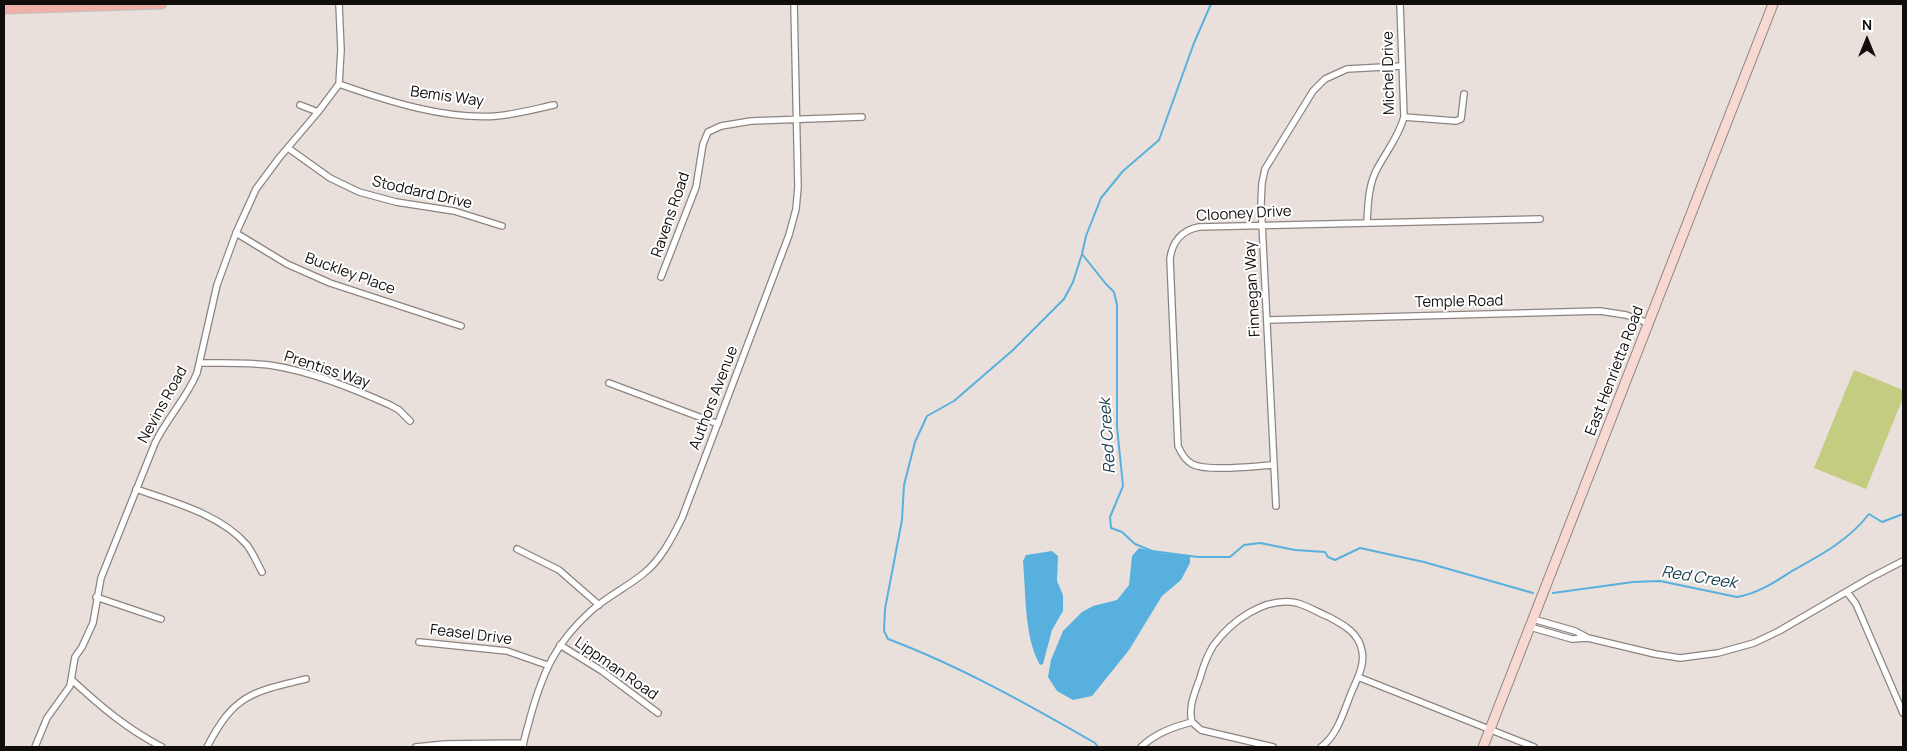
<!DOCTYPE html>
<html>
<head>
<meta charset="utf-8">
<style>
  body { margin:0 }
  #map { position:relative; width:1907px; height:751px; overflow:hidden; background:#e9e0db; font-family:Manrope,sans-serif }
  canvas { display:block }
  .frame { position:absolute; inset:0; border:5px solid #100d0b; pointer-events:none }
  .north { position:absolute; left:1842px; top:15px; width:50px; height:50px; -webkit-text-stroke:4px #fff; paint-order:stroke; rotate:0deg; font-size:14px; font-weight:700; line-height:20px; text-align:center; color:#100d0b }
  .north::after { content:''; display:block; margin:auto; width:18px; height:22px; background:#100d0b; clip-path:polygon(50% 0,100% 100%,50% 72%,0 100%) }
</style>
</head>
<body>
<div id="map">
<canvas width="1907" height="751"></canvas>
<div class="frame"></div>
<div class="north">N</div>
</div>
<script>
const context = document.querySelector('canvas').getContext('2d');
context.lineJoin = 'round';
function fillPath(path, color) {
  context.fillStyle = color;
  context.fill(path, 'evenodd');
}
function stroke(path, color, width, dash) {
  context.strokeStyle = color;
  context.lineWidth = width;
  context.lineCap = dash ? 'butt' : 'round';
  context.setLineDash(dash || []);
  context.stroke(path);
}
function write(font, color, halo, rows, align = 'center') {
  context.font = font + ' Manrope,sans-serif';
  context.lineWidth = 4;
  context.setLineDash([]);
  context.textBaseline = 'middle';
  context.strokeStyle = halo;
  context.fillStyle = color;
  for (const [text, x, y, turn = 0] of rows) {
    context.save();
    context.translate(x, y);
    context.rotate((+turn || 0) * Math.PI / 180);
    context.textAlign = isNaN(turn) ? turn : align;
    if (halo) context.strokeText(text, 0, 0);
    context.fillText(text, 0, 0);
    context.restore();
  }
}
fillPath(new Path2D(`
  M1854,370L1903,390V398L1866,489L1814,468Z`), '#c4cc81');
fillPath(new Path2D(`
  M1139,548L1159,553L1190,556V563L1181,580L1162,596L1129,650L1092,696L1073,700L1057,691L1048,677L1051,660L1063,631L1082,612L1093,606L1117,600L1129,585L1132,556Z
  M1052,551L1058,556L1057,581L1063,595V611L1052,630L1043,664L1040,665C1024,637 1026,593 1023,561L1026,555Z`), '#58b0de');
stroke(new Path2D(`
  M1211,4L1194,43L1159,140L1123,171L1101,198L1086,236L1082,254L1106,284L1114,292L1117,305V427L1123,486L1110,517L1111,528L1122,532L1135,544L1152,551L1198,557H1230L1244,545L1260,543L1295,550L1325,552L1328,557L1335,560L1360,548L1424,562L1533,593
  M1082,254L1073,282L1064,299L1013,350L954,401L927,416L915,442L904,485L902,520L885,609L884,631L888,639C960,666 1029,705 1095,743L1098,747
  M1553,593L1633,582L1660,581L1737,597C1757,594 1775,582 1792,571C1821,555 1849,540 1869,514L1882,522L1903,514`), '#58b0de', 2);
const street = new Path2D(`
  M339,84C387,101 446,120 497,116C517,114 535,109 554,105
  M300,105L318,112
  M1404,117L1456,121L1461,119L1464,94
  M288,148L330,178L359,192L396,202L454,211L502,226
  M1367,223C1368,206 1368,189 1375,173C1384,154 1398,139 1404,117L1400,4
  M236,233L287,264L330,283L461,326
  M661,277L696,187L703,144L708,132L721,126L751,121L862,117
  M1268,320L1600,311L1626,315L1648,323
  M200,363C223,363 246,362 269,365C310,371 352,388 390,405L399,410L410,421
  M609,383L718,424
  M1273,465C1255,466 1207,472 1192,464C1185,460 1181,453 1178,446L1170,259C1172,242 1182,230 1199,227L1540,219
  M136,489C173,502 220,514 247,545C253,553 257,563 262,572
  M1276,506L1261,203L1262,183L1265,169L1313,91L1325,79L1347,69L1402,66
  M517,549L559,570L599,605
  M1847,592L1856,604L1903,713
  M96,597L161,619
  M1533,619L1575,631L1588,638L1655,654L1680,658L1718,653L1754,643L1779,631L1870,578L1903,561
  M1530,627L1572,639L1588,638
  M419,642L507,651L547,665
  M560,645L602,671L658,713
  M1358,677L1534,747
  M72,680C100,706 127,729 162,747
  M35,747L47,718L70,686L75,657L82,647L93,623L101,578L155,443C167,418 186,399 197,373L217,285L236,233L256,189L279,158L318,112L339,84L341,50L339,4
  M207,747C234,695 251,692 306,679
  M416,747L445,744L523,743
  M523,747C524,737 528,727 530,718C543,671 556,642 592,610C608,596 627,587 643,574C661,560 672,538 682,518L789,235L796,209L798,187L794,4
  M1141,747C1156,733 1173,727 1192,722
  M1273,747L1201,730L1192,722C1188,707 1195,692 1200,678C1203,667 1207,656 1213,646C1231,621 1265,596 1297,603C1308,606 1319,613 1329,617C1344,625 1359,633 1362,651C1365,665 1357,679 1352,691C1344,710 1338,735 1321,747`);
const secondary = new Path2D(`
  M1483,747L1773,4`);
const primary = new Path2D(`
  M4,9L162,4`);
stroke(street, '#8c8480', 8);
stroke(secondary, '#8c8480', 11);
stroke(primary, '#c1c0c0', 11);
stroke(street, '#fff', 5.5);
stroke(secondary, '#f7d8d3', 9);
stroke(primary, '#efb1a7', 9);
write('15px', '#100d0b', '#fff', [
  ["Michel Drive",1389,73,-91],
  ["Bemis Way",447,97,8],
  ["Stoddard Drive",422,193,13],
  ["Clooney Drive",1244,214,-3],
  ["Ravens Road",671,215,-71],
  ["Buckley Place",350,274,20],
  ["Finnegan Way",1253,289,-93],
  ["Temple Road",1459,302,-1],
  ["Prentiss Way",327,370,18],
  ["East Henrietta Road",1615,371,-69],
  ["Authors Avenue",714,398,-69],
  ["Nevins Road",163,405,-61],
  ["Feasel Drive",471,635,7],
  ["Lippman Road",616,669,35]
]);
write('italic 16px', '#153c4f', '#fff', [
  ["Red Creek",1108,436,-94],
  ["Red Creek",1699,578,9]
]);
</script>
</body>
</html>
